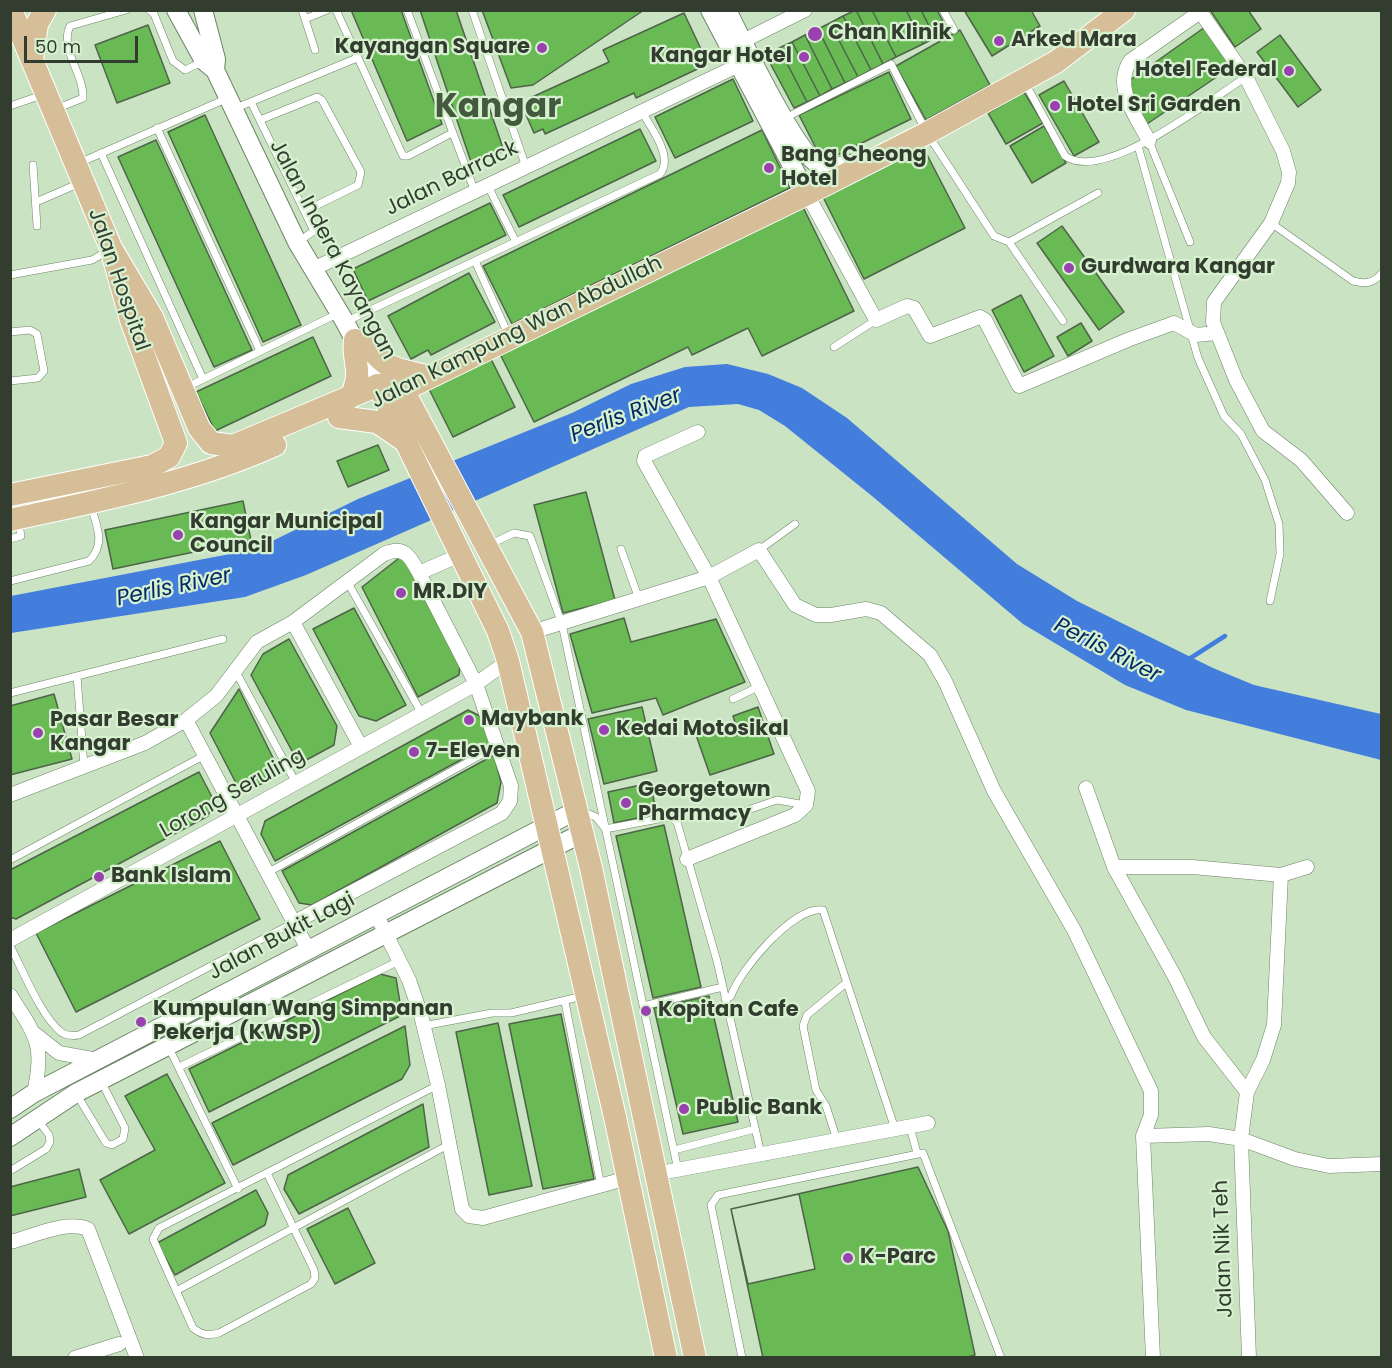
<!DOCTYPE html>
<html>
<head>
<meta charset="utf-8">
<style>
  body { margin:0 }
  #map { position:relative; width:1392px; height:1368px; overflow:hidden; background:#cae4c3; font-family:Poppins,sans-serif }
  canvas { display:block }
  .frame { position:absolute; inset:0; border:12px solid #323c2f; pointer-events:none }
  .scale { position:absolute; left:24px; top:36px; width:114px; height:27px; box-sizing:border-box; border:3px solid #323c2f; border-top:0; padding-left:8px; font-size:18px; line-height:21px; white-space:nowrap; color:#323c2f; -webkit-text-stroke:4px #d7f1d0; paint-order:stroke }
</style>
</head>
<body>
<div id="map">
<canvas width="1392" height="1368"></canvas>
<div class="frame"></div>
<div class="scale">50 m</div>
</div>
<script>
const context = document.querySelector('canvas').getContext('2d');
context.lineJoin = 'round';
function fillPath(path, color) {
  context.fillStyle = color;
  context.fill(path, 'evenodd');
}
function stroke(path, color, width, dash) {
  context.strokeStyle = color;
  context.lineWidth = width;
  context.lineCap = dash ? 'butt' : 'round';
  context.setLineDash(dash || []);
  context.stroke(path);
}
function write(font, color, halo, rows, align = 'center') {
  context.font = font + ' Poppins,sans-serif';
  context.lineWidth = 4.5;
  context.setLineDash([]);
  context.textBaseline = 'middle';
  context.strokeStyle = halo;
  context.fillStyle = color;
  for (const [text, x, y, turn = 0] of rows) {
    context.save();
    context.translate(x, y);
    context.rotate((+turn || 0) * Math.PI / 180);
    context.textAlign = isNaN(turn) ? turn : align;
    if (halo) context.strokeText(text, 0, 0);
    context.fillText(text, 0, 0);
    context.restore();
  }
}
fillPath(new Path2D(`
  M727,364L768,374L802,388L847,418L1017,564L1077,601L1213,668L1254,685L1381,714V760L1186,710L1125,685L1023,624L872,496L785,426L759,410L738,404L689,407L306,575L245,597L11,633V596L256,549L358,499L572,413L631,384L685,367Z`), '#437edd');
stroke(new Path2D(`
  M1189,659L1225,636`), '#437edd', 4.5);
const building = new Path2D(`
  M351,10H401L442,124L407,141Z
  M420,10H456L504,151L471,162Z
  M482,10H644L533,85L511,88Z
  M856,10H872L896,57L883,64Z
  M856,10L883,64L871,70L843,16Z
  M872,10H906L923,44L896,57Z
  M906,10H921L935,38L923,44Z
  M921,10H937L948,31L935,38Z
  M964,10H1031L1040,26L992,56Z
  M1210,10H1248L1261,29L1235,47Z
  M684,13L708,64L636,98L634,93L545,134L543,129L534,133L523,108L532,104L530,98L609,62L603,50Z
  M843,16L871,70L858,77L830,23Z
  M830,23L858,77L845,83L818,29Z
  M148,25L170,83L117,103L95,45Z
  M1205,27L1233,66L1144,126L1126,83Z
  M818,29L845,83L832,89L805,35Z
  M960,30L990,85L926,120L896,66Z
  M805,35L832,89L820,96L792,42Z
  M1280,35L1321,90L1298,107L1257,52Z
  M792,42L820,96L807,102L779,48Z
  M779,48L807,102L794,108L770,63L772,53Z
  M889,72L911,119L823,162L799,115Z
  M733,79L753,121L675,158L655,117Z
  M1064,81L1099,142L1074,156L1039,95Z
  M1024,92L1043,123L1006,144L988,113Z
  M205,115L301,325L263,342L168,132Z
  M1044,126L1066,163L1032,183L1010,146Z
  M640,129L656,161L519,227L503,195Z
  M762,130L790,188L512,324L483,266Z
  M156,140L252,350L214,367L118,157Z
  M923,147L965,228L864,279L823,197Z
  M490,203L506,235L368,301L353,269Z
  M801,203L854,311L762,356L748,328L692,355L688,347L534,422L498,350Z
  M1062,226L1124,312L1099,330L1037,243Z
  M469,273L495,322L431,355L428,350L411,359L388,316Z
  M1021,295L1054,356L1024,372L992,310Z
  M1081,323L1092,341L1068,356L1057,337Z
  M313,337L331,376L215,431L196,392Z
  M491,359L515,407L453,437L429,389Z
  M378,445L389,470L348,487L337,461Z
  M586,492L615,600L563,613L534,505Z
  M243,501L251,540L113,569L105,530Z
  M403,555L460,664L459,675L418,697L362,587Z
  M354,608L406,705L376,721L359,716L313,629Z
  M624,618L631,642L716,619L745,682L663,715L656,698L592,713L570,634Z
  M289,639L337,726L334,745L299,764L251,675L263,654Z
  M239,689L281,774L251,789L237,785L210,733Z
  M54,694L72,759L10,775V706Z
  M642,707L657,771L604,784L588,719Z
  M758,707L774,754L710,775L696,735L735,722L733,716Z
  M468,710L482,717L490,744L275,861L261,834L265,821Z
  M494,755L501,782L497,803L312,905L299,903L282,871Z
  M199,772L214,801L208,816L16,919L10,917V870Z
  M650,783L657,814L614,823L608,792Z
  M664,825L701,987L653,998L616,836Z
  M220,841L260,919L76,1012L36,933Z
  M380,974L396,978L402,1015L209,1112L189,1069Z
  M709,996L738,1122L683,1134L654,1008Z
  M561,1014L594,1179L543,1189L509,1024Z
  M498,1023L532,1186L489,1195L456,1032Z
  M405,1026L410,1065L402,1079L233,1165L212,1123Z
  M167,1074L225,1183L129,1234L100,1180L155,1150L125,1096Z
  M423,1104L429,1147L299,1214L284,1189L288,1175Z
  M918,1167L948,1231L975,1355L964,1358H763L731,1209Z
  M79,1169L86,1197L10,1216V1187Z
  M256,1190L268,1213L265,1225L175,1275L157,1243Z
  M799,1194L815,1269L748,1284L731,1209Z
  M348,1208L375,1263L335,1284L307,1229Z`);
fillPath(building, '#69b954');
stroke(building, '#4e6448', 1.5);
const service = new Path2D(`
  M149,10L154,14L173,61L185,70L202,62
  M302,10L305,19L327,10
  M336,10L403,156H408L452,133
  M407,10L475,192
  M472,10L526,167
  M943,10L954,30
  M305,19L315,50
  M1025,83L1065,156C1104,184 1210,100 1246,77
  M251,102L314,231L299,241
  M10,106L42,95
  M236,108L357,58
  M56,109L83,98C84,73 59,49 70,26L126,10
  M793,114L891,64L927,133L994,236L1009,242L1098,193
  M260,120L317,97L322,100L361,172L358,185L305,211
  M157,128L260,351
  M1149,141L1190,242
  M1138,146L1198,358L1224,416L1241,434L1265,480L1279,524L1280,554L1270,601
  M101,153L203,379
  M79,163L228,98
  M33,165L37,226
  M488,186L516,242
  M36,202L80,183
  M1271,223L1353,281C1365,284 1373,284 1382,273
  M1009,242L1063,321
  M475,261L508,334
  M10,275L92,260L109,250
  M345,322L660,174C674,157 651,128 642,112
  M10,332L30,330L37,334L44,371L38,378L10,381
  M834,347L876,320
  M185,388L339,313
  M10,539L21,536L18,520
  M489,545L514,533L530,536L562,624L678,1170
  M621,549L639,599
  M759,550L795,524
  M10,581L89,561C106,544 97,527 91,506
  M348,583L422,714
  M236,672L296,783
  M77,676L84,766
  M10,693L223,639
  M733,699L760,686
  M582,811L596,817L604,827
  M730,816L777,800L806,805
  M605,829L664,818H672L677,822L717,961L761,1154
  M10,860L205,755
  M267,873L497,746
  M10,946C23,970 40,1015 61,1032C66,1036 72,1036 79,1035L293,923
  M725,999L731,996C739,971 793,906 823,910L895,1129
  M565,1002L601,1186
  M643,1006L723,987
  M423,1026L492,1013H511L583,996
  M169,1048L238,1189
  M179,1067L399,961
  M77,1095L106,1143L112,1145L123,1139L125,1128L101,1081
  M910,1127L917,1153
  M837,1140L826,1106L816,1090L803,1026L807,1015L846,983
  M674,1150L755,1129
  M10,1171L46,1149L50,1142L49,1135L38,1120
  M267,1173L314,1270L315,1278L311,1284L219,1333C208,1336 202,1335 193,1328L153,1239L159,1228L438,1085
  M176,1291L448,1145
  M742,1358L711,1205L718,1195L923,1153L1001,1358`);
const minor = new Path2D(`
  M1199,10L1246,77L1283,151L1289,172L1288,183L1271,223L1214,302L1213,322L1236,380L1263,431L1301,460L1347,513
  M743,41L805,10
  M1149,141C1136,116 1113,88 1130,61L1200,12
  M807,194L876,320L907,306L914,308L930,336L980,317L985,320L1019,386L1130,339L1174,323L1196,335L1216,333
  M313,269L739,65
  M419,573L460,555
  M293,622L361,747
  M532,632L709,577L759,550L795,605L816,615H831L866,609L881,613L930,655L945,681L994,791L1074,930L1151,1091V1115L1143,1136L1153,1358
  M186,720L308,949
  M1086,788L1114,867L1175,977L1204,1037L1247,1092
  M10,795L145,743L186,720L216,696L257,642L293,622L384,554C404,545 410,556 419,573L476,684L511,786L510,801L502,813L293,923
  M687,859L795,815L806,805L808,791L709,577L644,461L645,456L698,432
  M1114,867H1192L1281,875L1307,867
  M376,914L409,980L421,1015L438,1085L462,1209L469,1216L483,1218L628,1178
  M10,940L476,684L508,661
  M10,995C36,1036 45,1044 34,1093
  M35,1034L59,1053L98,1060
  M1143,1136L1209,1134L1241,1139L1295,1159L1329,1166L1382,1164
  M655,1174L928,1123
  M10,1242C34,1236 65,1220 88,1229L137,1358
  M75,1358L119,1344
  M1249,1358L1241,1139L1247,1092L1263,1060L1274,1025L1281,875`);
const tertiary = new Path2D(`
  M176,10L204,61L215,70L297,242L345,322L378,385
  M203,10L216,59L215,70
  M710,10L807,194
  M727,10C742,40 795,152 819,165C831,170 848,164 860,162
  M10,1109L34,1093L577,810
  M10,1137L76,1093L582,833`);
const primary = new Path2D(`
  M32,58L37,24L45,10
  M111,248L152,317L199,428L211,443L233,446L378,385L392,384L403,390L532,632L591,868L695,1358
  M378,385L498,631L508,661L615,1117L666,1358
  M391,396L807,194L927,133L1056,62L1124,10
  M351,397C364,368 352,365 355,340C369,342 374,356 385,363C397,371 415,373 430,377
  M339,417L377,422L405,441
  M10,495L152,466L169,457L176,443L131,320L111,248L11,10
  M10,520C101,500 190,483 275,445`);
stroke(service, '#6c8466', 8);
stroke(minor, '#6c8466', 15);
stroke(tertiary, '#6c8466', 20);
stroke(primary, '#fff', 24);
stroke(service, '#fff', 7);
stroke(minor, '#fff', 14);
stroke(tertiary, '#fff', 18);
stroke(primary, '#d6bf98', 22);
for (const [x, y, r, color] of [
  [815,34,8,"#9941ae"],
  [999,41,6,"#9941ae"],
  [542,48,6,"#9941ae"],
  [804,57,6,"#9941ae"],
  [1289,71,6,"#9941ae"],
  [1055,106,6,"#9941ae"],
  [769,168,6,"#9941ae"],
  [1069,268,6,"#9941ae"],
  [178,535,6,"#9941ae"],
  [401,593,6,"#9941ae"],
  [469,720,6,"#9941ae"],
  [604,730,6,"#9941ae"],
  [38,733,6,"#9941ae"],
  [414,752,6,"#9941ae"],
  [626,803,6,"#9941ae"],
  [99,877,6,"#9941ae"],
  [646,1011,6,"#9941ae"],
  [141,1022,6,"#9941ae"],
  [684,1109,6,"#9941ae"],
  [848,1258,6,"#9941ae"]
]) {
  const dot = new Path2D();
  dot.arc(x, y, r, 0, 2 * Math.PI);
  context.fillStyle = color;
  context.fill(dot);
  stroke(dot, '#d7f1d0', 2);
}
write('bold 21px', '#323c2f', '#d7f1d0', [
  ["Chan Klinik",828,34],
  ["Arked Mara",1011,41],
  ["Kayangan Square",530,48,"right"],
  ["Kangar Hotel",792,57,"right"],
  ["Hotel Federal",1277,71,"right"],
  ["Hotel Sri Garden",1067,106],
  ["Bang Cheong",781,156],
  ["Hotel",781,180],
  ["Gurdwara Kangar",1081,268],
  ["Kangar Municipal",190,523],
  ["Council",190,547],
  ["MR.DIY",413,593],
  ["Maybank",481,720],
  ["Pasar Besar",50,721],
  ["Kangar",50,745],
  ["Kedai Motosikal",616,730],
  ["7-Eleven",426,752],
  ["Georgetown",638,791],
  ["Pharmacy",638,815],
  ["Bank Islam",111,877],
  ["Kumpulan Wang Simpanan",153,1010],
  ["Pekerja (KWSP)",153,1034],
  ["Kopitan Cafe",658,1011],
  ["Public Bank",696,1109],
  ["K-Parc",860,1258]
], 'left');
write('21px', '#323c2f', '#d7f1d0', [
  ["Jalan Barrack",452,179,-26],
  ["Jalan Indera Kayangan",332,250,62],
  ["Jalan Hospital",118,280,71],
  ["Jalan Kampung Wan Abdullah",517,333,-26],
  ["Lorong Seruling",233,794,-29],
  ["Jalan Bukit Lagi",282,937,-28],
  ["Jalan Nik Teh",1224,1249,-92]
]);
write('italic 22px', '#032a65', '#d7f1d0', [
  ["Perlis River",626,416,-21],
  ["Perlis River",174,588,-12],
  ["Perlis River",1107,651,27]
]);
write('bold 33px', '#445a3e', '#d7f1d0', [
  ["Kangar",498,109]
]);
</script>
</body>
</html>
